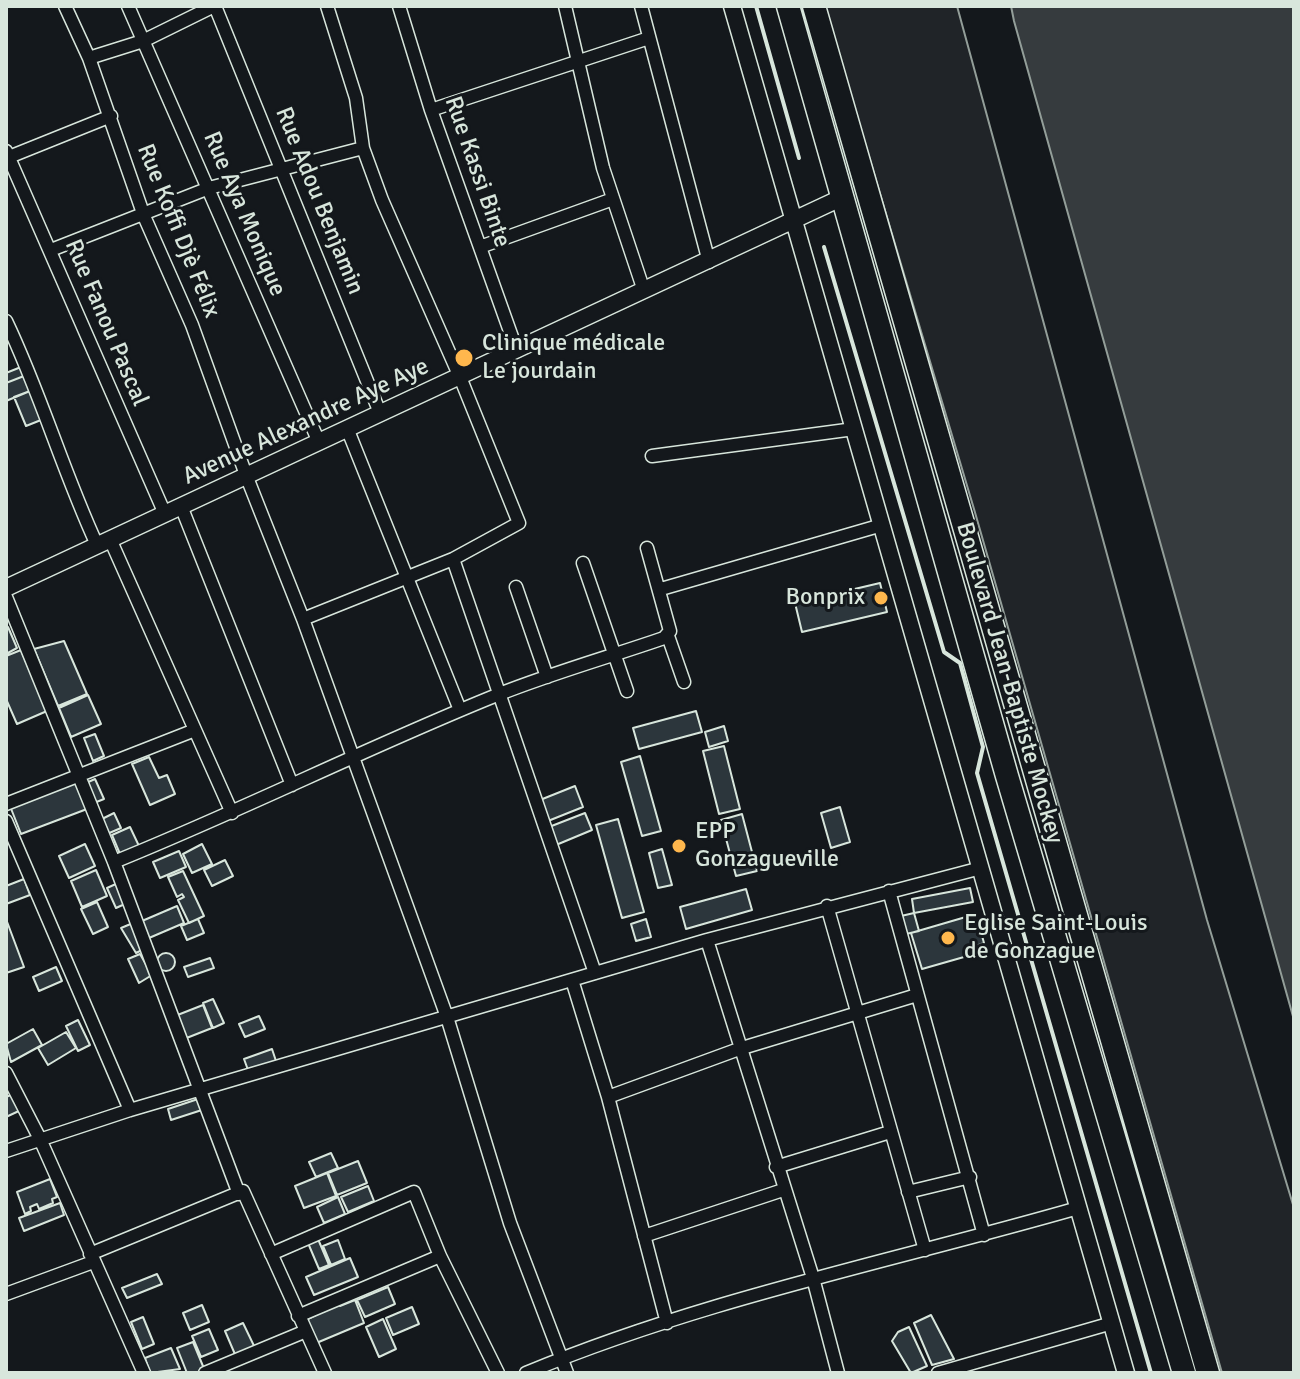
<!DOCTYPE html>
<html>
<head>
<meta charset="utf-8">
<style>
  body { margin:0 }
  #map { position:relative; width:1300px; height:1379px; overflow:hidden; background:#14181c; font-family:Signika,sans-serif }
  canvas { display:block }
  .frame { position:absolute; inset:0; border:8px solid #d8e6dc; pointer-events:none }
</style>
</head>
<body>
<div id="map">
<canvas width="1300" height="1379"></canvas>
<div class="frame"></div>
</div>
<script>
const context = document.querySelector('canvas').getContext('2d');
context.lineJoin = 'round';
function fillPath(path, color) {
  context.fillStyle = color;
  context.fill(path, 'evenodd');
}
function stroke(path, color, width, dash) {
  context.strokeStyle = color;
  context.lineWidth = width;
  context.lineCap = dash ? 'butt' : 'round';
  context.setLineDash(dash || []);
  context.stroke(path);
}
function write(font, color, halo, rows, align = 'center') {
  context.font = font + ' Signika,sans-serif';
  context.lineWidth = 6;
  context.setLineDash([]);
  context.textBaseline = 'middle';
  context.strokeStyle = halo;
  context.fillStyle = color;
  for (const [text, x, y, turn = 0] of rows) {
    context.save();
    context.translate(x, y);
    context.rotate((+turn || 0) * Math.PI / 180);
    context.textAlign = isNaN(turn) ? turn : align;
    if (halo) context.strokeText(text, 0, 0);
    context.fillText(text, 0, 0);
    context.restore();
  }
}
const green = new Path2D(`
  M824,6H957L1207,920L1294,1208V1373H1222L974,509Z`);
fillPath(green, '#202428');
stroke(green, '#939e99', 2);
const water = new Path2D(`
  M1011,6H1294V1020L1014,21Z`);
fillPath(water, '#363b3e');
stroke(water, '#939e99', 2);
const building = new Path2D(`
  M21,367L24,376L6,383V373Z
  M24,376L30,391L6,401V383Z
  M30,391L41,420L26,426L14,397Z
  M880,583L887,612L802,632L795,603Z
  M8,627L17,648L6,654V628Z
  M64,641L87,694L58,706L34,649Z
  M21,650L47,711L17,724L6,699V656Z
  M88,695L101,724L71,737L59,708Z
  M696,711L702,732L639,749L633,728Z
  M724,726L728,741L709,747L705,732Z
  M95,734L104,756L93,761L84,738Z
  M724,746L740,809L719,814L703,751Z
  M640,756L661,831L642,836L621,762Z
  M149,757L159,778L167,775L175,794L150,805L132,764Z
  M95,779L104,799L94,803L86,783Z
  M75,780L87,809L21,834L10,806Z
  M575,786L583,807L548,821L540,800Z
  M840,807L850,842L831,848L821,813Z
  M114,813L121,828L107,834L100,820Z
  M585,813L592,830L556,845L549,827Z
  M742,814L757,871L736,876L721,820Z
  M618,819L644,912L622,918L596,825Z
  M130,827L139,846L120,854L112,835Z
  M85,844L95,866L69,878L59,856Z
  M202,844L212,864L192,873L183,854Z
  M662,849L672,885L658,888L649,853Z
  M179,851L186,867L160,878L153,862Z
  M225,860L233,876L212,886L204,870Z
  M96,870L107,896L82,907L71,881Z
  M183,871L204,916L189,923L178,900L184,897L182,894L177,897L168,877Z
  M24,879L30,895L6,904V886Z
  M118,883L127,903L116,908L107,888Z
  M970,888L973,902L914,913L912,899Z
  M746,889L752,910L686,929L680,907Z
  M97,902L108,927L93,934L81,909Z
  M177,906L184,923L149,938L142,921Z
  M914,913L919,931L906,934L901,916Z
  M976,914L984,943L976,946L978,953L922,969L911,933Z
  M6,919L24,967L6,973Z
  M198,919L204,933L187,940L181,926Z
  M646,919L651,937L636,941L631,924Z
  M133,923L144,949L136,953L121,928Z
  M157 962a9 9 0 1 1 18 0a9 9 0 1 1-18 0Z
  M140,954L152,975L139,983L128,959Z
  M210,958L214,968L188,977L184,967Z
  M56,967L62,981L39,991L33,977Z
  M213,999L224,1023L213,1028L203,1003Z
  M203,1005L212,1028L184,1039L175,1016Z
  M259,1016L265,1029L245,1037L239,1024Z
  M78,1020L90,1045L78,1051L66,1026Z
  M33,1029L42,1045L11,1062L6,1044Z
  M66,1032L76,1048L48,1065L38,1048Z
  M272,1049L276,1061L248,1070L244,1059Z
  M13,1094L21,1110L6,1117V1097Z
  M201,1098L205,1109L171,1120L168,1109Z
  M331,1153L338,1168L316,1177L309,1162Z
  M358,1161L367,1183L337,1195L328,1173Z
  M327,1173L336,1196L304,1208L295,1186Z
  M50,1179L57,1197L52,1199L53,1203L39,1209L37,1204L30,1207L31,1211L25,1214L17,1192Z
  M368,1186L374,1201L348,1212L341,1197Z
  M338,1197L345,1214L324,1223L317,1207Z
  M60,1203L64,1215L24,1231L19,1218Z
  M318,1239L329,1265L319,1269L308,1243Z
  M338,1240L345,1259L331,1265L323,1246Z
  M350,1258L358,1277L314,1295L306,1277Z
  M157,1274L162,1284L127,1298L122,1288Z
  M388,1287L395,1304L365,1317L357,1300Z
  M355,1300L364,1323L314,1344L304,1321L339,1303L340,1306Z
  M202,1305L209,1322L190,1330L183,1313Z
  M412,1307L419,1324L393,1335L386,1318Z
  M931,1315L954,1359L932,1365L914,1323Z
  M143,1317L154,1344L142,1349L131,1322Z
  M383,1319L396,1349L379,1357L366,1327Z
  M243,1323L256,1350L237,1359L225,1331Z
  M909,1327L927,1366L911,1373L892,1341L898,1332Z
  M209,1329L218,1350L201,1357L192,1336Z
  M193,1342L205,1371L201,1373H187L177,1348Z
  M171,1348L180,1369L150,1373L145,1358Z`);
fillPath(building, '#2c363c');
stroke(building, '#d8e6dc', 2);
const street = new Path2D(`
  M65,6L89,58L144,216L192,325L246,475L303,619L447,1017L510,1223L567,1373
  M128,6L318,440
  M215,6L380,413
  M399,6L431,110L517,351
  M565,6L603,168L644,291
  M641,6L709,262
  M89,58L143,41L214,6
  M431,110L649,38
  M6,151L165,514
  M9,157L111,116
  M480,247L613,199
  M51,250L209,188L363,148
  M6,321C41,394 63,472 97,545
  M347,428L460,710
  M652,456L854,429
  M181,506L292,785
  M110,539L232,813
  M453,559L595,973
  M583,563L627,691
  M516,587L547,677
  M661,589L882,525
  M6,597L114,862L239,1194
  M303,619L453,559L519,523L460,377L382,200L363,148L356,98L327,6
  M668,636L684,682
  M6,804L195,730
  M6,821L130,1110
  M114,862C243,810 368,747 497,695C552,673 609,657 664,638L670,631L647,548
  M889,891L984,1235
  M827,906L925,1250
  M707,940L813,1278L838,1373
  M572,980L608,1097L667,1323
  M6,1073L40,1139L144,1373
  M608,1097L739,1049L917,995
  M6,1151L130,1110L707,940L981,868
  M776,1167L890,1132
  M908,1192L970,1177
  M644,1236L783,1190
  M90,1254L243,1191L325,1373
  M271,1254L414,1192L440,1256L498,1373
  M6,1294L93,1262
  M298,1316L440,1256
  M205,1373L306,1331
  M526,1373C703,1299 894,1261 1078,1208
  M938,1373L1112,1323`);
const secondary = new Path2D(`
  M732,6L1126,1373
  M6,588L843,197`);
const highway = new Path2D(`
  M788,6L1007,776L1184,1373
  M814,6L1208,1373`);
stroke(street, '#d8e6dc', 15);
stroke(secondary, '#d8e6dc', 19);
stroke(highway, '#d8e6dc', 25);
stroke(street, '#14181c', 12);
stroke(secondary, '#14181c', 16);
stroke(highway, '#14181c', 22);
stroke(new Path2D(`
  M756,6L799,158
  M824,247L944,652L960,663L983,747L977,773L1151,1373`), '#d8e6dc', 4);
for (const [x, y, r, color] of [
  [464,358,10,"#ffb74d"],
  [881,598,8,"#ffb74d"],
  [679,846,8,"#ffb74d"],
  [948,938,8,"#ffb74d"]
]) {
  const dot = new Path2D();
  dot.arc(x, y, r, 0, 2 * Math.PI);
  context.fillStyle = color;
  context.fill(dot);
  stroke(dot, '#14181c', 3);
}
write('24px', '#d8e6dc', '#14181c', [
  ["Rue Kassi Binte",477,172,71],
  ["Rue Adou Benjamin",319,201,68],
  ["Rue Aya Monique",244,214,67],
  ["Rue Koffi Djè Félix",178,231,68],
  ["Rue Fanou Pascal",106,323,67],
  ["Avenue Alexandre Aye Aye",306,422,-25],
  ["Boulevard Jean-Baptiste Mockey",1009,683,74]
]);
write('24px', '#d8e6dc', '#14181c', [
  ["Clinique médicale",482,344],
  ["Le jourdain",482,372],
  ["Bonprix",865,598,"right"],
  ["EPP",695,832],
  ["Gonzagueville",695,860],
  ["Eglise Saint-Louis",964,924],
  ["de Gonzague",964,952]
], 'left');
</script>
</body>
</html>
